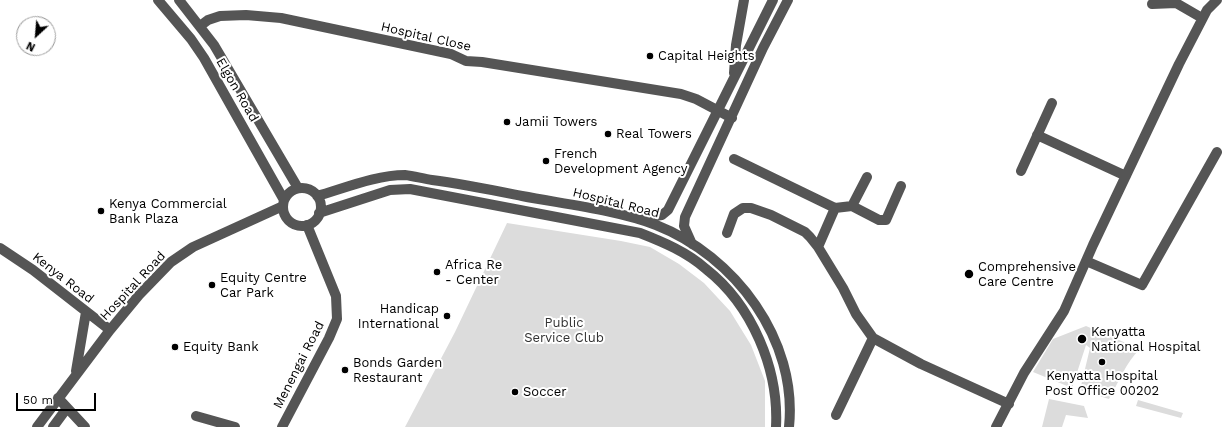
<!DOCTYPE html>
<html>
<head>
<meta charset="utf-8">
<style>
  body { margin:0 }
  #map { position:relative; width:1222px; height:427px; overflow:hidden; background:#fff; font-family:"Work Sans",sans-serif }
  canvas { display:block }
  .north { position:absolute; left:16px; top:16px; width:40px; height:40px; box-sizing:border-box; background:#fff; border:1px solid #999; border-radius:50%; rotate:206deg; font-size:11px; font-weight:700; line-height:16px; text-align:center; color:#000 }
  .north::after { content:''; display:block; margin:auto; width:14px; height:18px; background:#000; clip-path:polygon(50% 0,100% 100%,50% 72%,0 100%) }
  .scale { position:absolute; left:16px; top:393px; width:80px; height:18px; box-sizing:border-box; border:2px solid #000; border-top:0; padding-left:5px; font-size:12px; line-height:14px; white-space:nowrap; color:#000; -webkit-text-stroke:3px #fff; paint-order:stroke }
</style>
</head>
<body>
<div id="map">
<canvas width="1222" height="427"></canvas>
<div class="north">N</div>
<div class="scale">50 m</div>
</div>
<script>
const context = document.querySelector('canvas').getContext('2d');
context.lineJoin = 'round';
function fillPath(path, color) {
  context.fillStyle = color;
  context.fill(path, 'evenodd');
}
function stroke(path, color, width, dash) {
  context.strokeStyle = color;
  context.lineWidth = width;
  context.lineCap = dash ? 'butt' : 'round';
  context.setLineDash(dash || []);
  context.stroke(path);
}
function write(font, color, halo, rows, align = 'center') {
  context.font = font + ' "Work Sans",sans-serif';
  context.lineWidth = 4;
  context.setLineDash([]);
  context.textBaseline = 'middle';
  context.strokeStyle = halo;
  context.fillStyle = color;
  for (const [text, x, y, turn = 0] of rows) {
    context.save();
    context.translate(x, y);
    context.rotate((+turn || 0) * Math.PI / 180);
    context.textAlign = isNaN(turn) ? turn : align;
    if (halo) context.strokeText(text, 0, 0);
    context.fillText(text, 0, 0);
    context.restore();
  }
}
fillPath(new Path2D(`
  M507,223L621,241L650,247L679,264L704,283L730,311L751,345L765,381V427H405L455,332Z
  M1086,326L1140,349C1126,362 1119,382 1109,399L1080,390L1090,348L1086,345L1072,388L1033,372L1053,339Z
  M1049,399L1084,406L1088,418L1066,415L1062,427H1042Z
  M1138,400L1183,413L1181,418L1136,406Z`), '#dcdcdc');
stroke(new Path2D(`
  M158,0L191,39L204,58L284,200
  M179,0L214,45L298,188
  M1152,4L1176,3L1202,18
  M200,26L208,20L220,16L246,15L281,18L451,54L466,61L482,62L681,94L696,99L732,118
  M734,73L736,45L744,0
  M1037,135L1126,176
  M734,159L835,208
  M1021,171L1052,103
  M283 207a19 19 0 1 1 38 0a19 19 0 1 1-38 0Z
  M317,196C345,188 376,175 405,175C414,176 424,179 432,180C463,184 492,190 522,196C564,204 617,210 656,225C735,256 798,340 789,427
  M852,206L879,220H886L901,186
  M319,213L390,190L410,189L640,233C663,242 687,252 706,269C752,305 779,369 776,427
  M641,218L662,215L668,210L773,0
  M727,233L734,214L743,208H751L771,215L805,232L810,237L818,247L843,288L856,314L873,338L921,364L1009,404
  M692,244L684,226L685,217L763,48L788,0
  M818,247L835,208L852,206L867,177
  M0,248L33,270L110,330
  M1086,261L1142,285L1217,152
  M76,371L86,312
  M58,398L85,427
  M836,415L873,338
  M196,416L235,427
  M37,427L110,330L139,295L171,262L193,247L283,206
  M53,427L67,408
  M282,427L329,338L337,319L336,296L307,225
  M996,427L1024,373L1064,311L1093,245L1179,64L1207,10L1217,0`), '#555', 10);
for (const [x, y, r, color] of [
  [650,56,4,"#000"],
  [507,122,4,"#000"],
  [608,134,4,"#000"],
  [546,161,4,"#000"],
  [101,211,4,"#000"],
  [437,272,4,"#000"],
  [969,274,5,"#000"],
  [212,285,4,"#000"],
  [447,316,4,"#000"],
  [1082,339,5,"#000"],
  [175,347,4,"#000"],
  [1102,362,4,"#000"],
  [345,370,4,"#000"],
  [515,392,4,"#000"]
]) {
  const dot = new Path2D();
  dot.arc(x, y, r, 0, 2 * Math.PI);
  context.fillStyle = color;
  context.fill(dot);
  stroke(dot, '#fff', 1.5);
}
write('13px', '#000', '#fff', [
  ["Hospital Close",426,37,13],
  ["Elgon Road",237,90,60],
  ["Hospital Road",616,203,14],
  ["Kenya Road",63,278,38],
  ["Hospital Road",133,286,-47],
  ["Menengai Road",299,365,-63]
]);
write('13px', '#000', '#fff', [
  ["Capital Heights",658,56],
  ["Jamii Towers",515,122],
  ["Real Towers",616,134],
  ["French",554,154],
  ["Development Agency",554,169],
  ["Kenya Commercial",109,204],
  ["Bank Plaza",109,219],
  ["Africa Re",445,265],
  ["- Center",445,280],
  ["Comprehensive",978,267],
  ["Care Centre",978,282],
  ["Equity Centre",220,278],
  ["Car Park",220,293],
  ["Handicap",439,309,"right"],
  ["International",439,324,"right"],
  ["Kenyatta",1091,332],
  ["National Hospital",1091,347],
  ["Equity Bank",183,347],
  ["Bonds Garden",353,363],
  ["Restaurant",353,378],
  ["Kenyatta Hospital",1102,376,"center"],
  ["Post Office 00202",1102,391,"center"],
  ["Soccer",523,392]
], 'left');
write('13px', '#333', '#fff', [
  ["Public",564,323],
  ["Service Club",564,338]
]);
</script>
</body>
</html>
